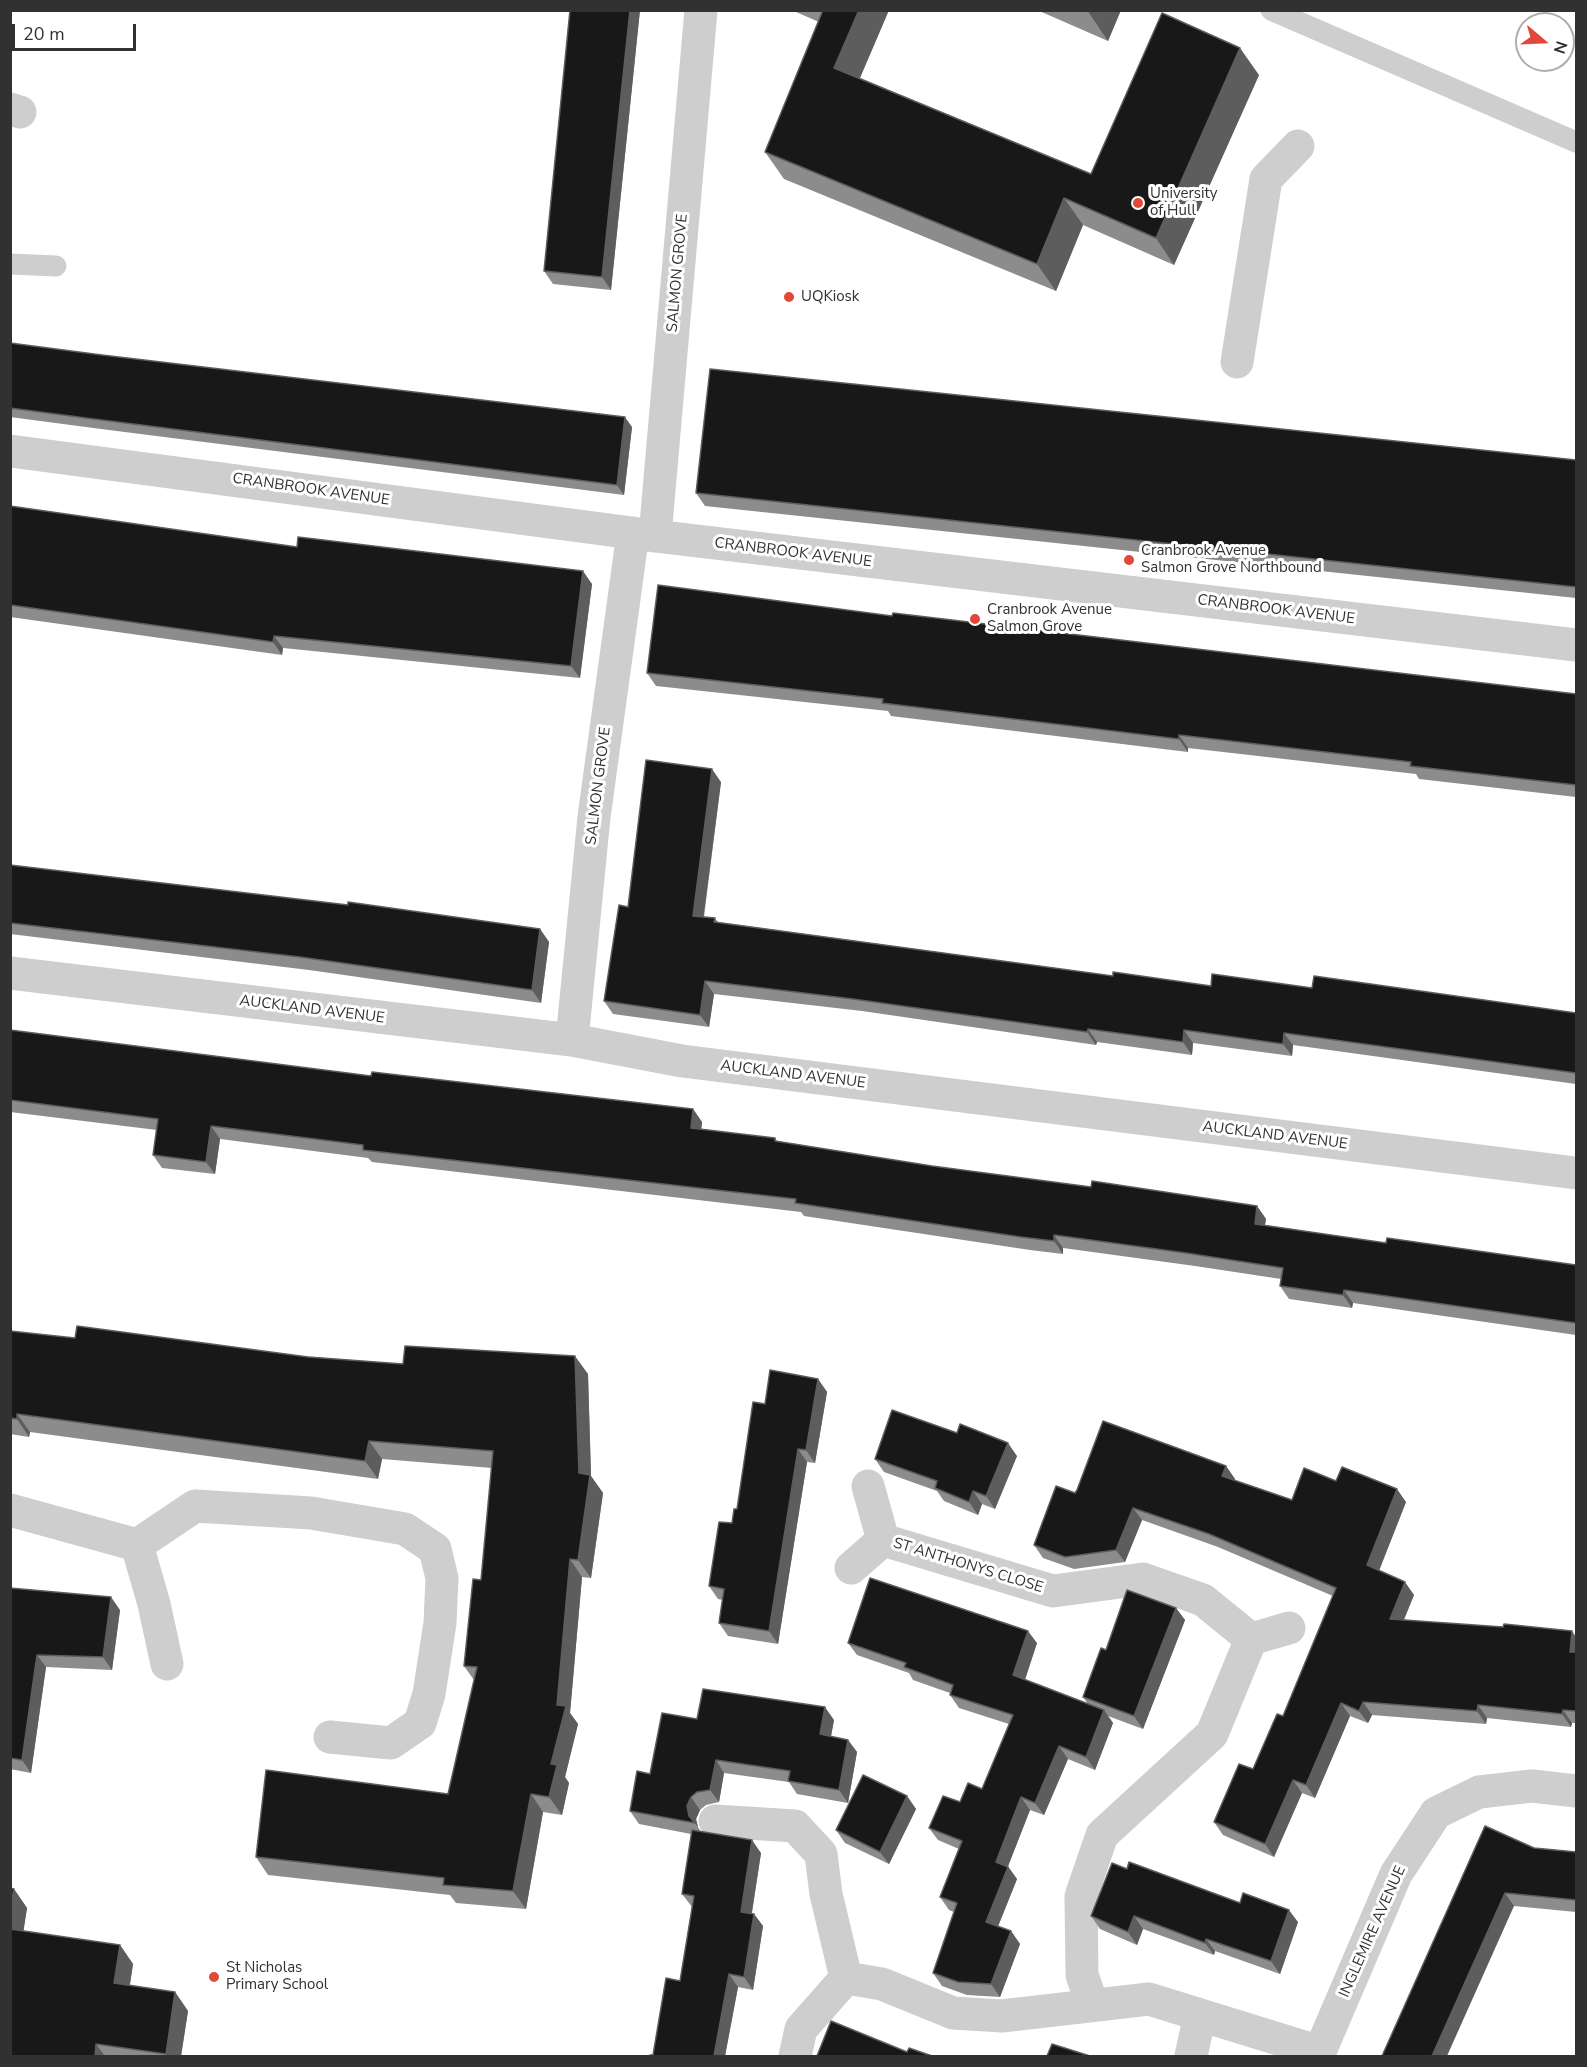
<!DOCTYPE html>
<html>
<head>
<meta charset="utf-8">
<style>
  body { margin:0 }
  #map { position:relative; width:1587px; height:2067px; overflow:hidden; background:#fff; font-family:"Nunito Sans",sans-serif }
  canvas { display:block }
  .frame { position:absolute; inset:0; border:12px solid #313131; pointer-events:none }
  .north { position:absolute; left:1515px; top:12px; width:60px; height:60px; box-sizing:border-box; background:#fff; border:2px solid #adadad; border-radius:50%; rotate:109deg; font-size:16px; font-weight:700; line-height:24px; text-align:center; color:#313131 }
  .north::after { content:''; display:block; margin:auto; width:21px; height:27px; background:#e1483a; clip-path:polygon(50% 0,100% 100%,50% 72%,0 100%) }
  .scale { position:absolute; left:12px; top:24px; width:124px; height:27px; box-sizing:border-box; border:3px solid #313131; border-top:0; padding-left:8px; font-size:18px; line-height:21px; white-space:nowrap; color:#313131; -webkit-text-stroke:4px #fff; paint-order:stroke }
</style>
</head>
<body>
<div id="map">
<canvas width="1587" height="2067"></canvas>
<div class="frame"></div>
<div class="north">N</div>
<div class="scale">20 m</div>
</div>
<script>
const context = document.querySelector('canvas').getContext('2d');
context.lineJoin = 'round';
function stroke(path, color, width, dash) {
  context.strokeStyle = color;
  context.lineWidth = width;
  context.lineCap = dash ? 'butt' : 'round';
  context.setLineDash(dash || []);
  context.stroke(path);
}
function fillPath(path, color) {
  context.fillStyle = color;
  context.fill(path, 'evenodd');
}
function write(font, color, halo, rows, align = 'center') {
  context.font = font + ' "Nunito Sans",sans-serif';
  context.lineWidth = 6;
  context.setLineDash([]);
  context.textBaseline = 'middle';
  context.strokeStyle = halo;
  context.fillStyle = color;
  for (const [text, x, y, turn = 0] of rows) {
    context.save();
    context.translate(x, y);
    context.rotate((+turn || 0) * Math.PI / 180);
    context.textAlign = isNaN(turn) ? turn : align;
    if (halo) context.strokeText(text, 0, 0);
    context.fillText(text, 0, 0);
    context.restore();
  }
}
stroke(new Path2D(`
  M1271,10L1576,142
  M10,264L56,266`), '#cecece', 21);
stroke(new Path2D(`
  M10,109L20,112
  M1237,362L1266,179L1298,146
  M10,451L655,536L1576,645
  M655,536L701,10
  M10,973L572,1040L682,1061L1576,1173
  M572,1040L594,817L633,533
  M10,1510L137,1545L195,1506L311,1513L405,1529L435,1549L442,1578L440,1623L429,1694L420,1723L391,1743L330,1737
  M883,1540L1053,1591L1143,1579L1203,1600L1251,1639L1212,1734L1102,1835L1081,1896L1082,1975L1092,2004
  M137,1545L154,1604L167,1664
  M851,1568L883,1540L868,1486
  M1251,1639L1289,1628
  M715,1821L795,1826L821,1854L826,1894L846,1978
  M795,2056L801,2029L846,1978L882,1984L953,2013L1002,2016L1149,1999L1320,2052
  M1191,2056L1200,2015
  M1318,2056L1396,1874L1436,1813L1479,1792L1532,1786L1576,1791`), '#cecece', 33);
fillPath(new Path2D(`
  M570,10H640L611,290L553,284L544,271Z
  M794,10H889L860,78L1091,174L1259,75L1174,265L1083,225L1056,291L784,179L765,152L819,22L796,12Z
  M1037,10H1121L1108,41Z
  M10,343L632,427L624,495L101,429L10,417Z
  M1576,460V598L705,506L696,493Z
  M10,506L297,547L592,584L580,678L283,648L282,655L10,617Z
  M892,616L1576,694V797L1419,779L1416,774L1188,748V752L891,716L888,711L656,686L647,673Z
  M721,782L704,917L715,918L718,922L1113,976L1211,986L1312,988L1576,1013V1084L1293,1045L1292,1056L1193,1043L1192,1055L1097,1042L1096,1045L862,1011L714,994L709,1027L613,1014L604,1001L628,907Z
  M10,865L540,929L549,942L541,1003L309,970L10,934Z
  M10,1030L371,1076L693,1109L702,1122L701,1130L775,1138L777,1141L932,1166L1091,1187L1257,1206L1266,1219L1265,1225L1386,1243L1576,1265V1335L1353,1303L1352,1308L1289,1299L1280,1286L1281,1279L1195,1266L1063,1248V1254L1030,1250L804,1216L801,1212L372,1162L368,1158L220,1139L215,1174L162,1168L153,1155L157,1130L10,1112Z
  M10,1331L75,1338L403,1364L588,1374L591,1476L603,1493L591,1578L582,1577L570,1713L578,1724L565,1777L569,1783L562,1815L543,1812L526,1909L456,1903L450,1895L268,1875L256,1857L448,1794L474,1680L464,1666L481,1580L492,1468L382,1459L378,1479L30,1432L29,1437L10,1434Z
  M818,1379L827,1392L815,1463L807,1462L778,1644L728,1636L719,1623L723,1600L718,1599L709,1586L737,1509L765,1404Z
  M1017,1456L995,1509L982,1504L978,1515L944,1501L937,1491L884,1472L875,1459Z
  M1226,1466L1235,1479L1234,1480L1292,1500L1336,1481L1406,1502L1379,1571L1414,1595L1404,1620L1576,1637V1723H1572L1571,1727L1487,1718L1486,1724L1372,1715L1368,1723L1350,1716L1315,1798L1302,1793L1274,1857L1223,1835L1214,1822L1253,1769L1283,1716L1333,1596L1218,1547L1142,1520L1125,1562L1074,1569L1043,1558L1034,1545L1075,1493Z
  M10,1588L120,1610L112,1670L46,1667L31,1773L10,1769Z
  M1176,1608L1185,1620L1143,1729L1108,1716L1113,1723L1095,1770L1068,1759L1044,1815L1030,1810L1008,1866L1017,1879L998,1926L1011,1931L1020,1944L1000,1997L967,1995L942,1986L933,1973L954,1912L949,1910L940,1897L959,1849L938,1840L929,1828L960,1802L982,1789L1009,1724L959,1708L950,1695V1693L913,1680L909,1673L857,1655L848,1643H1037L1025,1680L1088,1704L1083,1697L1106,1650Z
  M697,1719L834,1720L831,1736L848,1740L857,1752L848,1803L797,1794L789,1782L724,1773L719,1802L706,1805L700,1810L696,1819L698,1827L701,1832L761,1853L752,1913L754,1914L763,1926L753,1990L738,1987L725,2056H650L653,2055L680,1981L692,1907L682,1894L691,1834L639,1824L630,1811L650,1774Z
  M907,1796L916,1809L889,1864L845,1843L836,1830Z
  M1534,1848L1576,1852V1912L1514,1906L1382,2056Z
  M1127,1869L1240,1903L1298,1922L1280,1974L1215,1951L1214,1955L1143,1929L1137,1945L1100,1929L1091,1916Z
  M14,1889L27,1908L23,1931L120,1945L133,1964L130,1985L175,1992L188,2011L181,2056H10Z`), '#8c8c8c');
fillPath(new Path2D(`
  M630,10H640L611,290L602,277Z
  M859,10H889L853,94L834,68Z
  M1087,10H1121L1108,41Z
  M1240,48L1259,75L1174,265L1156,238Z
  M1064,198L1083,225L1056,291L1037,264Z
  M625,417L632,427L624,495L617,485Z
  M583,571L592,584L580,678L571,666Z
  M274,636L283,648L282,655L273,642Z
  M1179,735L1188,748V752L1179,739Z
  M712,769L721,782L702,928L693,916Z
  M540,929L549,942L541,1003L532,990Z
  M705,981L714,994L709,1027L700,1015Z
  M1088,1029L1097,1042L1096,1045L1087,1032Z
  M1184,1030L1193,1043L1192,1055L1183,1042Z
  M1284,1033L1293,1045L1292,1056L1283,1044Z
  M693,1109L702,1122L700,1141L691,1128Z
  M211,1126L220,1139L215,1174L206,1162Z
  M1257,1206L1266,1219L1263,1236L1255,1224Z
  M1054,1235L1063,1248V1254L1054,1241Z
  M1344,1290L1353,1303L1352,1308L1343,1295Z
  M575,1356L588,1374L591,1476L603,1493L591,1578L578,1560L579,1473Z
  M818,1379L827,1392L815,1463L806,1450Z
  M17,1414L30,1432L29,1437L17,1419Z
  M369,1441L382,1459L378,1479L365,1461Z
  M1008,1443L1017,1456L995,1509L986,1496Z
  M798,1449L807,1462L778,1644L769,1631Z
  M1226,1466L1235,1479L1231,1488L1222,1476Z
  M1397,1489L1406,1502L1376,1578L1367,1565Z
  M973,1491L982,1504L978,1515L969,1502Z
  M1133,1508L1142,1520L1125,1562L1116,1550Z
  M570,1559L582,1577L570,1713L578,1724L565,1777L569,1783L562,1815L549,1797L551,1764Z
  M1405,1582L1414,1595L1399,1631L1390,1619Z
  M111,1597L120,1610L112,1670L103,1657Z
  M1176,1608L1185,1620L1143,1729L1134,1716Z
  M1028,1631L1037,1643L1022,1688L1013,1675Z
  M1572,1631L1576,1637V1661L1570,1652Z
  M37,1655L46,1667L31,1773L22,1760Z
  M1363,1702L1372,1715L1368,1723L1359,1711Z
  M1341,1703L1350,1716L1315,1798L1306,1785Z
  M1478,1705L1487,1718L1486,1724L1477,1711Z
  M825,1707L834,1720L829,1747L820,1734Z
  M1104,1710L1113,1723L1095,1770L1086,1757Z
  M1563,1710L1572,1723L1571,1727L1562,1714Z
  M848,1740L857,1752L848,1803L839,1790Z
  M1059,1746L1068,1759L1044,1815L1035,1803Z
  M716,1760L724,1773L719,1802L710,1790Z
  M1293,1780L1302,1793L1274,1857L1265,1844Z
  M531,1794L543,1812L526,1909L513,1891Z
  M907,1796L916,1809L889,1864L880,1852Z
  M691,1797L700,1810L696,1819L698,1827L689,1816L687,1806Z
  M1021,1797L1030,1810L1005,1874L996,1862Z
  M752,1840L761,1853L750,1924L741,1912Z
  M1008,1867L1017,1879L995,1934L986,1922Z
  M14,1889L27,1908L21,1948L10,1933V1909Z
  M1505,1893L1514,1906L1447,2056H1432Z
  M1289,1910L1298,1922L1280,1974L1271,1961Z
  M754,1914L763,1926L753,1990L744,1977Z
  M1134,1916L1143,1929L1137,1945L1128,1932Z
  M1011,1931L1020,1944L1000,1997L991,1984Z
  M1206,1939L1215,1951L1214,1955L1205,1943Z
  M120,1945L133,1964L127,2002L114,1983Z
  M729,1974L738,1987L725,2056H714Z
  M175,1992L188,2011L181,2056H167L166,2054Z
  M96,2044L105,2056H95Z`), '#5d5d5d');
const building = new Path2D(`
  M570,10H630L602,277L544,271Z
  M823,10H859L834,68L1091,174L1162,13L1240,48L1156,238L1064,198L1037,264L765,152Z
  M10,343L102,355L625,417L617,485L94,419L10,408Z
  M710,369L1576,460V587L696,493Z
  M10,506L297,547L298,537L583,571L571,666L274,636L273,642L10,605Z
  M658,585L892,616L893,613L1576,694V785L1410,766L1411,762L1179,735V739L882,703L883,699L647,673Z
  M646,760L712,769L693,916L715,918L714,922L1113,976V972L1211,986L1212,974L1312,988L1314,976L1576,1013V1073L1284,1033L1283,1044L1184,1030L1183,1042L1088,1029L1087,1032L853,999L705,981L700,1015L604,1001L619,905L628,907Z
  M10,865L348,905V902L540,929L532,990L300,957L10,923Z
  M10,1030L371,1076L372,1072L693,1109L691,1128L775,1138V1141L932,1166L1091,1187L1092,1181L1257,1206L1255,1224L1386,1243L1387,1238L1576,1265V1323L1344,1290L1343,1295L1280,1286L1283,1268L1186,1253L1054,1235V1241L1021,1237L795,1203L796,1199L363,1150V1145L211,1126L206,1162L153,1155L158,1119L10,1100Z
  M77,1326L308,1357L403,1364L405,1346L575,1356L579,1473L590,1475L578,1560L570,1559L557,1705L566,1706L551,1764L557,1765L549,1797L531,1794L513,1891L443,1885L444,1878L256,1857L266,1770L448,1794L477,1667L464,1666L473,1579L481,1580L493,1451L369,1441L365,1461L17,1414V1419L10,1418V1331L75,1338Z
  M770,1370L818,1379L806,1450L798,1449L769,1631L719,1623L724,1589L709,1586L719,1522L732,1523L734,1509H737L753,1402L765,1404Z
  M892,1410L957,1433L960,1424L1008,1443L986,1496L973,1491L969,1502L935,1488L937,1481L875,1459Z
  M1103,1421L1226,1466L1222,1476L1292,1500L1304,1468L1336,1481L1342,1467L1397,1489L1367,1565L1405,1582L1390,1619L1503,1627L1504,1624L1572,1631L1570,1652H1576V1711L1563,1710L1562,1714L1478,1705L1477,1711L1363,1702L1359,1711L1341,1703L1306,1785L1293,1780L1265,1844L1214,1822L1239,1764L1253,1769L1277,1714L1283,1716L1336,1588L1209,1534L1133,1508L1116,1550L1065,1557L1034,1545L1056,1486L1075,1493L1077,1490Z
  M870,1578L1028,1631L1013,1675L1104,1710L1086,1757L1059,1746L1035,1803L1021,1797L996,1862L1008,1867L986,1922L1011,1931L991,1984L958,1982L933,1973L957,1903L940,1897L962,1841L929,1828L943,1796L960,1802L968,1783L982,1789L1013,1715L950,1695L953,1685L904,1667L906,1663L848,1643Z
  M10,1588L111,1597L103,1657L37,1655L22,1760L10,1758Z
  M1127,1590L1176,1608L1134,1716L1083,1697L1101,1648L1106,1650Z
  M703,1689L825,1707L820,1734L848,1740L839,1790L788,1781L790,1771L716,1760L710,1790L697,1792L691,1797L687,1806L689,1816L695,1823L630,1811L637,1771L650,1774L662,1713L697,1719Z
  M863,1775L907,1796L880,1852L836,1830Z
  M1485,1826L1534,1848L1576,1852V1900L1505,1893L1432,2056H1382Z
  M692,1830L752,1840L741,1912L754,1914L744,1977L729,1974L714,2056H650V2055H653L666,1978L680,1981L694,1896L682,1894Z
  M1129,1862L1240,1903L1243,1893L1289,1910L1271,1961L1206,1939L1205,1943L1134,1916L1128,1932L1091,1916L1112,1863L1127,1869Z
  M10,1888L14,1889L10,1909Z
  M10,1929L120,1945L114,1983L175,1992L166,2054L96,2044L95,2056H10Z
  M831,2021L907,2052L909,2048L932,2056H817Z
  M1052,2044L1090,2056H1047Z`);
fillPath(building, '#181818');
stroke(building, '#5d5d5d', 1.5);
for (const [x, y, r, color] of [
  [1138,203,6,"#e1483a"],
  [789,297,6,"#e1483a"],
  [1129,560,6,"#e1483a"],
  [975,619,6,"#e1483a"],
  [214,1977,6,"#e1483a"]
]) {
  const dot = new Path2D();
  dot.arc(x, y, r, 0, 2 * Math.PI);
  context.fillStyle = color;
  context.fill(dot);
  stroke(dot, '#fff', 2);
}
write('15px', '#313131', '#fff', [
  ["University",1150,194],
  ["of Hull",1150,211],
  ["UQKiosk",801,297],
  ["Cranbrook Avenue",1141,551],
  ["Salmon Grove Northbound",1141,568],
  ["Cranbrook Avenue",987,610],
  ["Salmon Grove",987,627],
  ["St Nicholas",226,1968],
  ["Primary School",226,1985]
], 'left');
write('15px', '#313131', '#fff', [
  ["SALMON GROVE",678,273,-85],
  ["CRANBROOK AVENUE",311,490,8],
  ["CRANBROOK AVENUE",793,553,7],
  ["CRANBROOK AVENUE",1276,610,7],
  ["SALMON GROVE",599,786,-83],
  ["AUCKLAND AVENUE",312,1010,7],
  ["AUCKLAND AVENUE",793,1075,7],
  ["AUCKLAND AVENUE",1275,1136,7],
  ["ST ANTHONYS CLOSE",968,1566,17],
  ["INGLEMIRE AVENUE",1373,1932,-66]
]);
</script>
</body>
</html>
